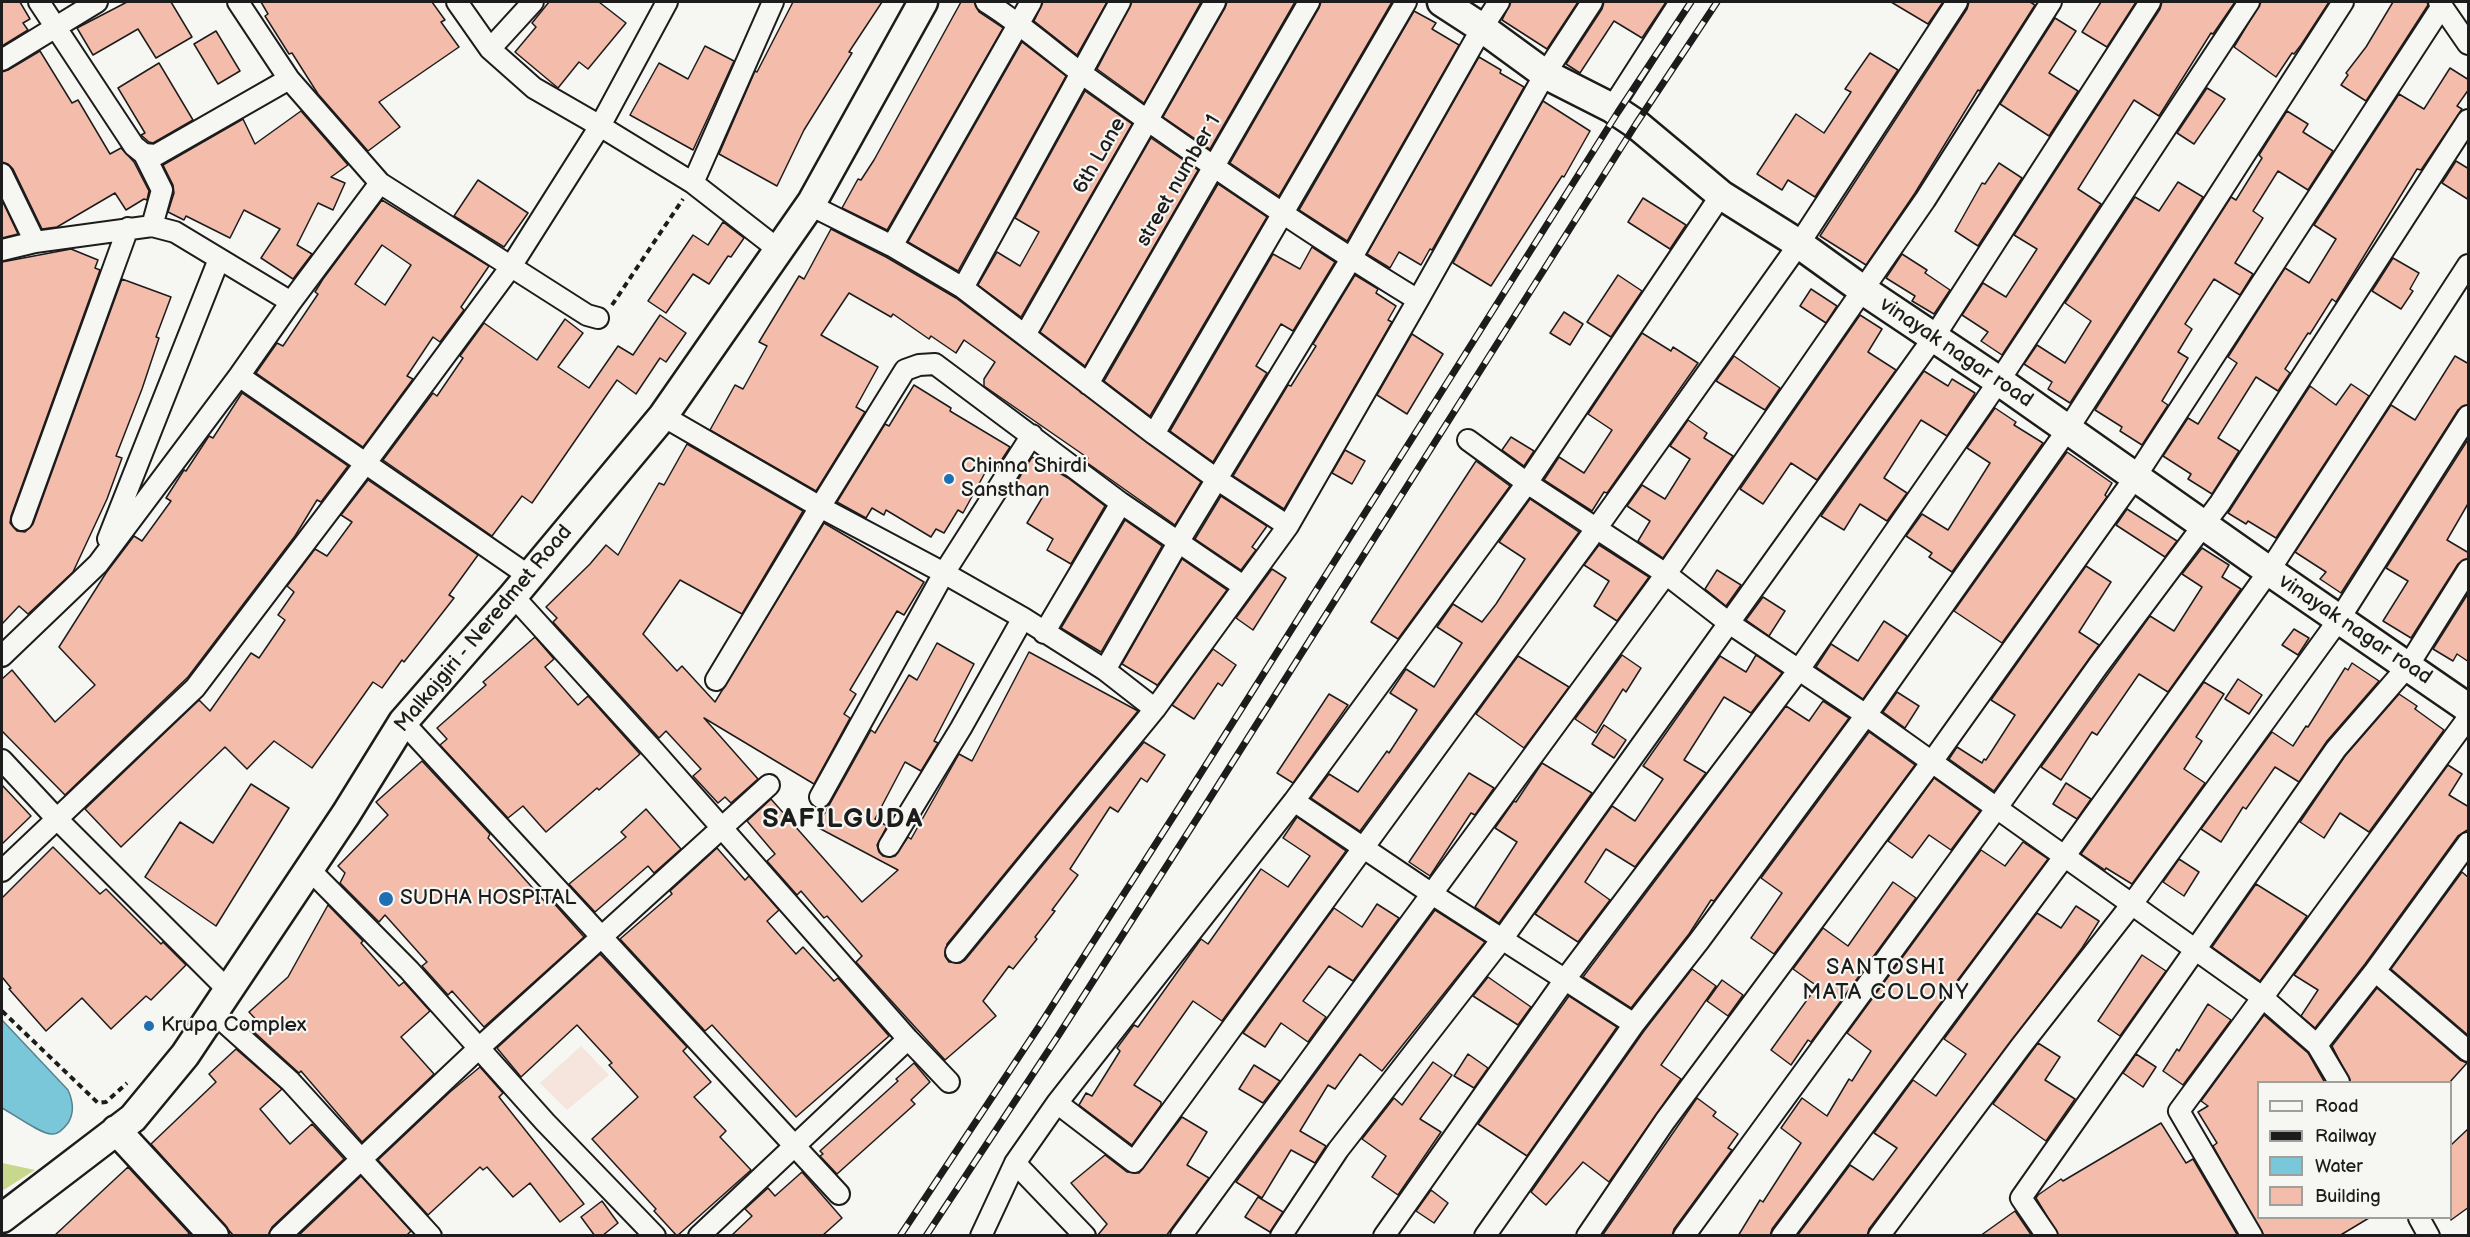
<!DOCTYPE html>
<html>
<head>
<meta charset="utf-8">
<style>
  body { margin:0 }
  #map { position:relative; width:2470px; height:1237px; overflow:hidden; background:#f6f6f2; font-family:"Balsamiq Sans",sans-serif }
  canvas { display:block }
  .frame { position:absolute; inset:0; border:3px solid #1c1c1c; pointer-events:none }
  .legend { position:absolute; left:2257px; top:1081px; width:195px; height:138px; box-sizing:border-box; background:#f6f6f2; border:2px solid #9f9f9c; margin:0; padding:8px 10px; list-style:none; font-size:18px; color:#1c1c1c }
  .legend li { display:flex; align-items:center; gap:12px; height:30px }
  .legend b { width:30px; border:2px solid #9f9f9c }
</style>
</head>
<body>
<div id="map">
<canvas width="2470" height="1237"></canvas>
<div class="frame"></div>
<ul class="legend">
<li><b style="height:8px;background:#f6f6f2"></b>Road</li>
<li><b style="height:8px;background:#1c1c1c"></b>Railway</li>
<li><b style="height:16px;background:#7bc7da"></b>Water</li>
<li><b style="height:16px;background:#f4bcaa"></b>Building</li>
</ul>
</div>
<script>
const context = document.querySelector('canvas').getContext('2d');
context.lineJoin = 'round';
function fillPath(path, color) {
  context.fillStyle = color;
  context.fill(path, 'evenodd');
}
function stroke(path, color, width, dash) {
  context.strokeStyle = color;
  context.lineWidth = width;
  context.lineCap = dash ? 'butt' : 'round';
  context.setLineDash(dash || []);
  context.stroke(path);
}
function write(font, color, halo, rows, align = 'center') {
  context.font = font + ' "Balsamiq Sans",sans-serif';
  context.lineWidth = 4.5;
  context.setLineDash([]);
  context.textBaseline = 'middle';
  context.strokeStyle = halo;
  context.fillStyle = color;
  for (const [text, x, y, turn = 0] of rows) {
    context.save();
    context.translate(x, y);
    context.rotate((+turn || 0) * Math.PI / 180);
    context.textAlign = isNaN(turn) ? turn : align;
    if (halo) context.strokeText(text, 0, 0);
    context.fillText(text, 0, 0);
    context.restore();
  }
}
fillPath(new Path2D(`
  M581,1046L609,1075L567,1110L540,1083Z`), '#f5e5dc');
fillPath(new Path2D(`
  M2,1163L35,1170L2,1191Z`), '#c7d78b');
const water = new Path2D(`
  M2,1020L68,1090C73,1101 75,1112 68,1123C65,1127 59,1134 53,1134C43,1136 12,1113 2,1108Z`);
fillPath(water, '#7bc7da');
stroke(water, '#55838e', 1.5);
const building = new Path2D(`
  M2,2H20L30,19L23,23L28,30L2,46Z
  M127,2H171L192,37L156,58L138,29L93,55L77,28Z
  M261,2H432L445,20L441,22L459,47L379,102L400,127L368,151L318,94L292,53L289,54L265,16L268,14Z
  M549,2H599L626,23L588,69L579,62L558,88L515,52L536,27L532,23Z
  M793,2H882L849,52L852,53L804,130L777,186L719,154L755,71L757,72Z
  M961,2H974L979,12L1003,28L887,230L842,208L858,179L861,180L874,160Z
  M1043,2H1107L1077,55L1034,21Z
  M1132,2H1201L1144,103L1097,69Z
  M1227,2H1295L1210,149L1163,117L1225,8Z
  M1321,2H1392L1279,196L1230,163L1319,8Z
  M1511,2H1578L1547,49L1502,20Z
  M1604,2H1666L1642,38L1614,21L1580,73L1566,64L1602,9Z
  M1891,2H1943L1928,24Z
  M1969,2H2030L2035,5L1980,91L1978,90L1915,193L1866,265L1820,236L1967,9Z
  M2101,2H2136L2107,47L2082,32Z
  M2162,2H2235L2213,34L2211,33L2159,116L2134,100L2078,189L2101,204L2002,355L1981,341L1988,332L1962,315L1983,283L2006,297L2037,249L2014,235L2160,9Z
  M2261,2H2329L2301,45L2294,54L2292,53L2276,77L2234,47Z
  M2393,2H2427L2428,5L2366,101L2341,85L2348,75L2346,73L2366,47Z
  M1414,11L1436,23L1432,29L1459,45L1347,241L1299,210Z
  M2055,18L2076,31L2049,73L2078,91L2049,136L2000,104Z
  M216,31L240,71L218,84L194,44Z
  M1022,42L1066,76L958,271L908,242Z
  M705,46L734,61L693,150L630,115L659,63L688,79Z
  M40,51L72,103L78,100L110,154L121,148L134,162L149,191L147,200L144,199L126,210L115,193L57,227L42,229L13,169L8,164L2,162V72L8,70Z
  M1870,53L1898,70L1815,197L1788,180L1782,190L1757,174L1796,114L1824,133L1851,92L1845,89Z
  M1479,57L1501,70L1500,73L1524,87L1432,250L1430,249L1421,265L1399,252L1390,268L1367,254Z
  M159,63L193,120L153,143L149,142L141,135L145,133L118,88Z
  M2450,68L2469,80V89L2457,106L2462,109L2421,170L2417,169L2336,302L2332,299L2310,334L2308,333L2285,369L2290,373L2278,391L2256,377L2218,438L2239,451L2212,494L2188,479L2191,474L2163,456L2188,418L2198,424L2237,363L2228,357L2285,268L2309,283L2336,239L2314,225L2399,94L2424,109Z
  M2207,88L2225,99L2194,144L2177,133Z
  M1085,91L1132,124L1021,317L978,285L997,252L1020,266L1039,232L1015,218Z
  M1543,101L1590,131L1564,177L1562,176L1491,286L1453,263Z
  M301,111L348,165L331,177L345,183L333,210L318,203L297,245L312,254L293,279L261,258L280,229L244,210L230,238L186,216L184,220L168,212L174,193L173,185L163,165L243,119L255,144Z
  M2287,111L2308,124L2303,132L2333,151L2308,190L2278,171L2253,211L2263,218L2235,263L2253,274L2240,295L2214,279L2185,324L2192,329L2178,352L2188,358L2162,401L2168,405L2142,445L2120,431L2122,427L2095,410L2231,197L2236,200L2262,158L2259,155Z
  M1151,138L1198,170L1085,366L1040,332Z
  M2456,161L2469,169V200L2442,183Z
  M1999,163L2022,178L1978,246L1955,231L1982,183L1985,184Z
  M478,180L528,213L504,247L454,216Z
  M2178,182L2203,197L2070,403L2048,389L2052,382L2024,364L2037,345L2065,363L2091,321L2065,303L2135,197L2159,211Z
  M1218,184L1267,217L1150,416L1104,381Z
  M1643,198L1686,225L1670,249L1628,222Z
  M2,200L18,234L2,238Z
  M382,200L489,266L461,307L464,310L440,342L433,337L407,376L413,379L363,447L256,373L277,343L283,346L318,294L315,292L323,279ZM382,245L411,265L385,305L355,284Z
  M723,222L744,238L731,257L728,256L709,284L693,274L666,313L648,301L693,235L708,245Z
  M831,229L886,257L956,298L1201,482L1175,525L1086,462L1088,458L984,386V379L995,362L964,340L956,353L931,336L929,339L893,314L891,317L849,293L821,335L878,367L856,407L865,412L816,491L710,430L735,385L743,389L767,346L759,342L799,276L804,279Z
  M1312,247L1335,262L1293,331L1281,324L1256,366L1267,373L1213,462L1170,431L1273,254L1300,269Z
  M71,249L98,260L95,268L100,270L11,516L10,523L17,531L25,532L33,524L122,279L171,297L156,337L159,338L142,389L116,456L122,458L107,499L73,572L28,614L19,606L2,624V262Z
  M1902,254L1927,270L1925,273L1950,290L1934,314L1912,301L1915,296L1886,278Z
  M2393,258L2419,273L2410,289L2413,291L2401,309L2372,291Z
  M1355,275L1378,289L1376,293L1396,306L1388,320L1392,322L1284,509L1233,476L1288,385L1291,386L1316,346L1313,344Z
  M1618,275L1642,291L1611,337L1587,322Z
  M1811,289L1837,306L1826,323L1800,306Z
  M1564,312L1583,324L1570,345L1550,333Z
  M660,315L686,333L666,362L660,358L636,394L617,380L532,503L522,496L492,536L383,460L433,393L437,396L463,358L460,356L484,323L537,360L565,319L583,333L558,367L589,388L618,346L633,355Z
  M1860,315L1882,329L1868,352L1896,370L1817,480L1791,463L1763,504L1740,489Z
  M1642,333L1671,351L1673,347L1698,363L1607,493L1604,492L1592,511L1544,480L1559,457L1584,473L1612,430L1588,414Z
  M1412,334L1443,354L1407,414L1377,395Z
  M1734,356L1780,388L1765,410L1716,381Z
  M2455,356L2469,364V404L2458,410L2341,593L2320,579L2326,572L2295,552L2391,405L2415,420Z
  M1924,371L1948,386L1952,379L1975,393L1974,395L1947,436L1921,420L1884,478L1907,493L1887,521L1860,504L1844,530L1821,516Z
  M2351,384L2369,396L2276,538L2248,521L2246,524L2228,513L2310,386L2336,405Z
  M914,385L951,408L950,411L1010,447L995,470L990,467L987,472L986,471L963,513L958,510L944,533L936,529L931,537L886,510L884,515L872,508L866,518L837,502L885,424L889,426Z
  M242,393L348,466L321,502L317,500L295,536L188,677L65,795L2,731V679L12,670L55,722L95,685L59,647L106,573L134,536L142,541L171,501L166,498L184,470L186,471L209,436L213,438Z
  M1995,408L2016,422L2014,425L2043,443L1952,572L1929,557L1932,553L1906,536L1922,514L1948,530L1990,463L1967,448Z
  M1688,420L1707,433L1704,438L1733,456L1663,558L1638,541L1650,521L1627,506L1642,485L1665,499L1690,459L1670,446Z
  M1511,437L1534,451L1524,466L1502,450Z
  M2469,438V502L2447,540L2469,553V558L2458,564L2411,638L2383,621L2408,581L2386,568Z
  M687,444L803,511L742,614L680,580L643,634L677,671L682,666L715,702L824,523L924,582L904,615L897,611L850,690L856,694L844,714L850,718L814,784L704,718L758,779L731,803L725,797L718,803L693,776L701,769L666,731L659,738L553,622L557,618L546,607L590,564L606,545L618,555L659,483L664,485Z
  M1345,450L1365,461L1352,484L1332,473Z
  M2067,452L2112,483L2105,495L2107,497L2002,643L1954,611Z
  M1032,457L1068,478L1105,506L1071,564L1047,550L1053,539L1027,523L1042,498L1016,483Z
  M1476,461L1510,486L1398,639L1371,622Z
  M368,480L478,555L449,595L454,598L404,662L402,660L382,688L373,682L312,768L274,741L247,769L225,747L121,847L85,809L199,700L210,711L251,653L259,658L285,620L278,615L294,592L287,586L315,549L327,556L352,522L341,515Z
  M1221,496L1267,526L1252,547L1256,550L1241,570L1195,539Z
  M1530,499L1579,532L1360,831L1311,798L1329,774L1358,792L1387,751L1389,753L1417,710L1390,693L1406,669L1434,687L1462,643L1437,627L1453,604L1482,622L1496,604L1525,559L1499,542Z
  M2127,509L2177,541L2165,557L2116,525Z
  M1125,520L1162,546L1101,652L1061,628Z
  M1599,545L1649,577L1617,621L1594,606L1609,581L1584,565Z
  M2202,548L2229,565L2222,577L2241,589L2168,692L2139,674L2097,735L2092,732L2061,780L2041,767L2150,616L2174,631L2202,587L2182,574Z
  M1182,559L1227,590L1157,686V685L1122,664Z
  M2086,566L2111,582L2079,632L2099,645L1994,791L1949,759L1957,747L1982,763L1984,759L1986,760L2015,715L1991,700Z
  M1272,569L1286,578L1253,630L1236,618Z
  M1717,570L1741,585L1726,606L1705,589Z
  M2469,592V662L2457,654L2453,661L2433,649Z
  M1763,597L1785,611L1769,636L1746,620Z
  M1884,621L1907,636L1863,699L1816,667L1831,644L1858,661Z
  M2294,629L2309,638L2298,655L2282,645Z
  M535,637L554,659L545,667L578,705L588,696L640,754L599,790L597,788L546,832L523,806L508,818L440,745L447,739L437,728L486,685L483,682Z
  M937,643L974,664L934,741L938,743L921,771L905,762L875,819L887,826L877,845L879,852L883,856H895L908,837L911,839L959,754L972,761L1029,652L1138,711L947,944L945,956L949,962L960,963L965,960L1144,742L1165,755L1147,782L1141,778L1118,812L1110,807L1070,869L1078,875L1052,910L1055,911L1035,937L1037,939L1013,969L1009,966L983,1001L996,1016L945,1060L856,962L862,956L827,916L824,918L801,891L797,895L767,861L775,854L747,821L771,799L862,902L898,870L817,827L871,730L875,733L909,675L917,680Z
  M1213,649L1236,665L1222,686L1218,683L1194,719L1172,705Z
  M1622,655L1641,668L1626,692L1623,689L1596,733L1575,719Z
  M1756,655L1782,673L1751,713L1724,697L1684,760L1706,773L1635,867L1606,849L1585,882L1610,900L1578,942L1535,914L1612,806L1635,821L1663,779L1643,766L1720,656L1746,672Z
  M1518,656L1569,687L1524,748L1476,714Z
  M2352,663L2379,681L2327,741L2299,782L2275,767L2246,809L2243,807L2221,842L2201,829L2272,732L2293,746L2306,726L2308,727L2345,668L2348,670Z
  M2238,679L2262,695L2249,714L2225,699Z
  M2204,682L2224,694L2196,737L2202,741L2184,769L2205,783L2132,884L2106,868L2105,870L2081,854Z
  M1897,692L1919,706L1905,728L1883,712Z
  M1329,694L1348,705L1293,783L1277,773Z
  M2399,694L2417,706L2415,709L2444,730L2369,832L2340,813L2324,838L2300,822L2345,756Z
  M1823,701L1849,718L1714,901L1711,900L1689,934L1631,1008L1583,977L1786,706L1809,721Z
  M1604,725L1626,740L1614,758L1592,744Z
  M1869,732L1915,765L1774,954L1751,938L1782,893L1761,878Z
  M422,761L490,834L488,838L547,904L551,900L584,937L484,1027L452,991L448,995L422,966L427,962L385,915L379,922L340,883L345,873L338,866L388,815L376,802Z
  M1542,763L1592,793L1499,923L1475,907L1517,842L1495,828L1514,801L1516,802Z
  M2448,765L2462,774L2449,795L2469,807V829L2458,836L2365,964L2315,1028L2301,1016L2318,990L2294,975Z
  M1469,773L1494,788L1475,815L1471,813L1430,876L1409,862Z
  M1934,778L1980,811L1951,850L1929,835L1912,858L1888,841Z
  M2066,783L2091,799L2077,819L2053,804Z
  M251,784L289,808L216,926L145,877L180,822L213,843Z
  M2,785L31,816L2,844Z
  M646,809L681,849L654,873L648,866L595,912L569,884L626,837L621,832Z
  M1297,817L1346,851L1222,1021L1193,1001L1134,1085L1161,1102V1105L1132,1145L1079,1105L1086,1093L1092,1096L1120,1051L1117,1048L1134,1025L1138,1027L1201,939L1208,944L1261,869L1288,887L1310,856L1283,838Z
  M2023,842L2048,859L1772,1229L1770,1236H1738L1760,1200L1763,1202L1801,1143L1781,1128L1802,1098L1827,1116L1849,1079L1852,1081L1871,1051L1847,1033L1981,850L2005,866Z
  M53,847L100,894L106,889L161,944L163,942L186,965L151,1000L146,996L111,1029L82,998L46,1031L9,989L11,988L2,977V898Z
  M717,848L745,880L749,876L779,910L767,921L796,954L803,947L834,981L838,978L889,1036L796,1117L712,1025L705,1031L620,939L672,894L670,891Z
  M2179,859L2199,872L2184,896L2163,882Z
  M2462,872L2469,878V1036L2391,969Z
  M1893,882L1916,898L1811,1042L1808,1040L1791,1065L1771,1050L1817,986L1793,969L1823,928L1848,946Z
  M2256,884L2307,916L2260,981L2212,947Z
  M1377,904L1399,918L1353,981L1329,966L1303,1001L1326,1017L1308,1042L1281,1023L1265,1047L1243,1033L1334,908L1362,927Z
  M328,905L363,941L361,943L399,986L404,982L430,1011L401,1037L434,1074L362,1142L301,1071L299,1073L254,1032L261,1025L249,1012L288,977Z
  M2076,906L2099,921L2082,948L1869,1229L1867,1236H1797L1850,1165L1873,1180L1897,1148L1874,1133L1913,1080L1936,1096L1966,1054L1944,1039L2037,913L2061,928Z
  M1435,910L1485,942L1382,1071L1360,1054L1335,1089L1328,1085L1300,1131L1326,1146L1315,1163L1291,1150L1262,1198L1236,1182Z
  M600,954L687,1047L683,1051L711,1082L694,1097L726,1131L720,1137L751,1170L677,1236L654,1211L656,1209L592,1139L638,1097L609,1065L612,1063L577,1025L521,1077L497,1048Z
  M2142,955L2166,971L2120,1036L2098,1021Z
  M1692,969L1716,986L1661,1065L1681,1079L1609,1182L1583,1162L1546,1205L1531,1192L1644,1031Z
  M1488,977L1531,1007L1518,1025L1473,996Z
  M1722,980L1743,995L1728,1016L1707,1001Z
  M2377,988L2460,1060L2467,1063L2449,1083H2351L2332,1046Z
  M1569,996L1617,1027L1527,1156L1478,1124Z
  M2208,1004L2231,1020L2183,1085L2163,1071L2177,1049L2179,1051Z
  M2264,1015L2308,1053L2325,1083H2259V1218H2369L2339,1236H2264L2213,1146L2217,1143L2198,1112L2208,1106L2201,1101Z
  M2038,1043L2060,1057L2045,1080L2075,1099L2046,1141L1993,1104Z
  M236,1049L282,1089L260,1109L290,1144L312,1124L344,1159L272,1227L268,1236H234L151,1144L216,1082L209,1074Z
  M1468,1054L1488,1068L1474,1088L1454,1076Z
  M2136,1054L2156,1067L2143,1087L2123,1073Z
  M1433,1062L1452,1075L1420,1119L1441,1132L1398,1195L1372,1177L1386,1156L1362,1139L1394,1098L1402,1105Z
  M914,1063L930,1082L911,1100L915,1104L837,1174L820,1156L823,1154L820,1151L877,1100L898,1081L896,1079Z
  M1254,1065L1280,1081L1263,1103L1239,1089Z
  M480,1067L503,1093L499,1097L584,1204L560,1222L530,1183L513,1197L487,1167L483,1170L480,1167L428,1215L378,1160L450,1092Z
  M1697,1098L1716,1112L1713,1116L1738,1134L1728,1148L1732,1150L1674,1229L1672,1236H1602Z
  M1182,1117L1207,1132L1187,1165L1209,1178L1166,1236H1097L1107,1224L1071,1183L1105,1155L1127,1172L1139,1173Z
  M2161,1123L2186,1163L2193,1159L2238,1236H2059L2036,1198L2038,1195L2061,1179L2063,1181Z
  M2469,1128V1207L2451,1220V1145Z
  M128,1167L189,1233L187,1236H54Z
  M802,1172L842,1218L822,1236H731L752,1216L745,1209L768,1188L775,1196Z
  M361,1176L411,1231L406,1236H298Z
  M1431,1190L1448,1203L1434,1223L1416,1211Z
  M1258,1197L1283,1212L1270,1232L1245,1217Z
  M602,1201L618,1223L602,1236H595L581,1217Z
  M2015,1211L2032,1236H1980Z`);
fillPath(building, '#f4bcaa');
stroke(building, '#1c1c1c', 1.5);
const street = new Path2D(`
  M39,2L134,146L144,154L156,155L289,79
  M238,2L289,79L380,183L587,315L598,318
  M457,2L490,49L534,88L600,126L693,183L779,250
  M986,2C1020,23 1049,49 1081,73C1191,152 1303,230 1418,300
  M2439,2L2468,44
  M490,49L533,2
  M2,60L97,2
  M1612,108L1680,2
  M144,154L162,190L152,226
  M2,174L35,242
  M693,183L773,2
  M810,205L892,246L963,288L1154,434L1218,480L1288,526
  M892,246L1031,2
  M2,250L35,242L152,226L175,232L291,302
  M963,288L1120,2
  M1025,335L1215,2
  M239,376L529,576
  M1088,384L1309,2
  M663,416L820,507L944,573L1023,618L1105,670L1155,709
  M1154,434L1406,2
  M1468,440L1527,483L1666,574L1729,623L1866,715L2262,997L2317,1045L2339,1082
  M22,520L128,228
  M108,539L219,259
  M513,596L654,751L908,1039L949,1082
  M1044,633L1121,503
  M2,656L98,564L239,376L291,302L380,183
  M1105,670L1179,541L1351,259L1482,28L1499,2
  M716,680L820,507L905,370L919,365L935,364L1121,503L1243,586
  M403,722L839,1194
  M2,760L56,818L229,991
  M820,797L944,573L1032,435
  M1294,801L1432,894L1634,1024
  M889,846L961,728L1023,618
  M308,868L409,970L545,1122L655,1236
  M2,871L195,688L365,464L510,268L600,126L667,2
  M956,952L1155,709L1288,526L1418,300L1545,74L1592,2
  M2375,971L2468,1051
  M214,1013L290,1081L431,1236
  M2317,1045L2375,971L2468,843
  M1057,1103L1134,1162L1596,529L1799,244L1957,2
  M1015,1163L1085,1236
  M2419,1218L2429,1236
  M280,1236L479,1048L769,785
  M699,1236L908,1039
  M981,1236L1015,1163L1057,1103L1294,801L1527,483L1721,195
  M1181,1236L1666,574L1925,200L2051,2
  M1281,1236L1338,1150L1503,938L1934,337L2150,2
  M1384,1236L1566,978L1798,671L1999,381L2249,2
  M1485,1236L1634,1024L1699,941L1866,715L2068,429L2343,2
  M1587,1236L1665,1121L1931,763L2136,476L2442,6
  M1684,1236L1996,809L2098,666L2220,503L2468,120
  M1782,1236L2064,857L2269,571L2468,265
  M1879,1236L2021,1046L2132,904L2340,618L2468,416
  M2047,1236L2021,1198L2336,749L2408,666L2468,570
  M2252,1236L2179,1111L2468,718`);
const secondary = new Path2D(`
  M1442,2L1482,28L1545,74L1612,108L1636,124L1721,195L1799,244L1863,290L1999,381L2269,571L2468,708
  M116,1130L214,1236
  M2,1218L133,1118L185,1055L346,814L403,722L513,596L663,416L812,202L923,2`);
stroke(street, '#1c1c1c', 24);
stroke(secondary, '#1c1c1c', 33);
stroke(new Path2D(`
  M612,305L683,199
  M2,1011L98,1103L106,1102L127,1083`), '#1c1c1c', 4, [6, 4.5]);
stroke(street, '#f6f6f2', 20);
stroke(secondary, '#f6f6f2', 28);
const rail = new Path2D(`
  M900,1236L1040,1025L1187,795L1618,112L1691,2
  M926,1236L1058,1036L1205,806L1636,124L1717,2`);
stroke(rail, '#1c1c1c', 7);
stroke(rail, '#f6f6f2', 4.5, [14]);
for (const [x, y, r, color] of [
  [949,479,6,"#1f6fb2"],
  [386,899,8,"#1f6fb2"],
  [149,1026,6,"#1f6fb2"]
]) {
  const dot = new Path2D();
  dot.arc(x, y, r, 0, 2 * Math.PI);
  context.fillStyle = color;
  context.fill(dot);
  stroke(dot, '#f6f6f2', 2);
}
write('21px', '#1c1c1c', '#f6f6f2', [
  ["6th Lane",1100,156,-60],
  ["street number 1",1179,181,-60],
  ["vinayak nagar road",1956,353,34],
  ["Malkajgiri - Neredmet Road",484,629,-50],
  ["vinayak nagar road",2355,630,34]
]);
write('21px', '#1c1c1c', '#f6f6f2', [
  ["Chinna Shirdi",961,467],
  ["Sansthan",961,491],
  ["SUDHA HOSPITAL",400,899],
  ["Krupa Complex",161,1026]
], 'left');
context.letterSpacing = '1.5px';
write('22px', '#1c1c1c', '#f6f6f2', [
  ["SANTOSHI",1886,968],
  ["MATA COLONY",1886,993]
]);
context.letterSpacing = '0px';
context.letterSpacing = '1.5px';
write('bold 27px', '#1c1c1c', '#f6f6f2', [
  ["SAFILGUDA",843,820]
]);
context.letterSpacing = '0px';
</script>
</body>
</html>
